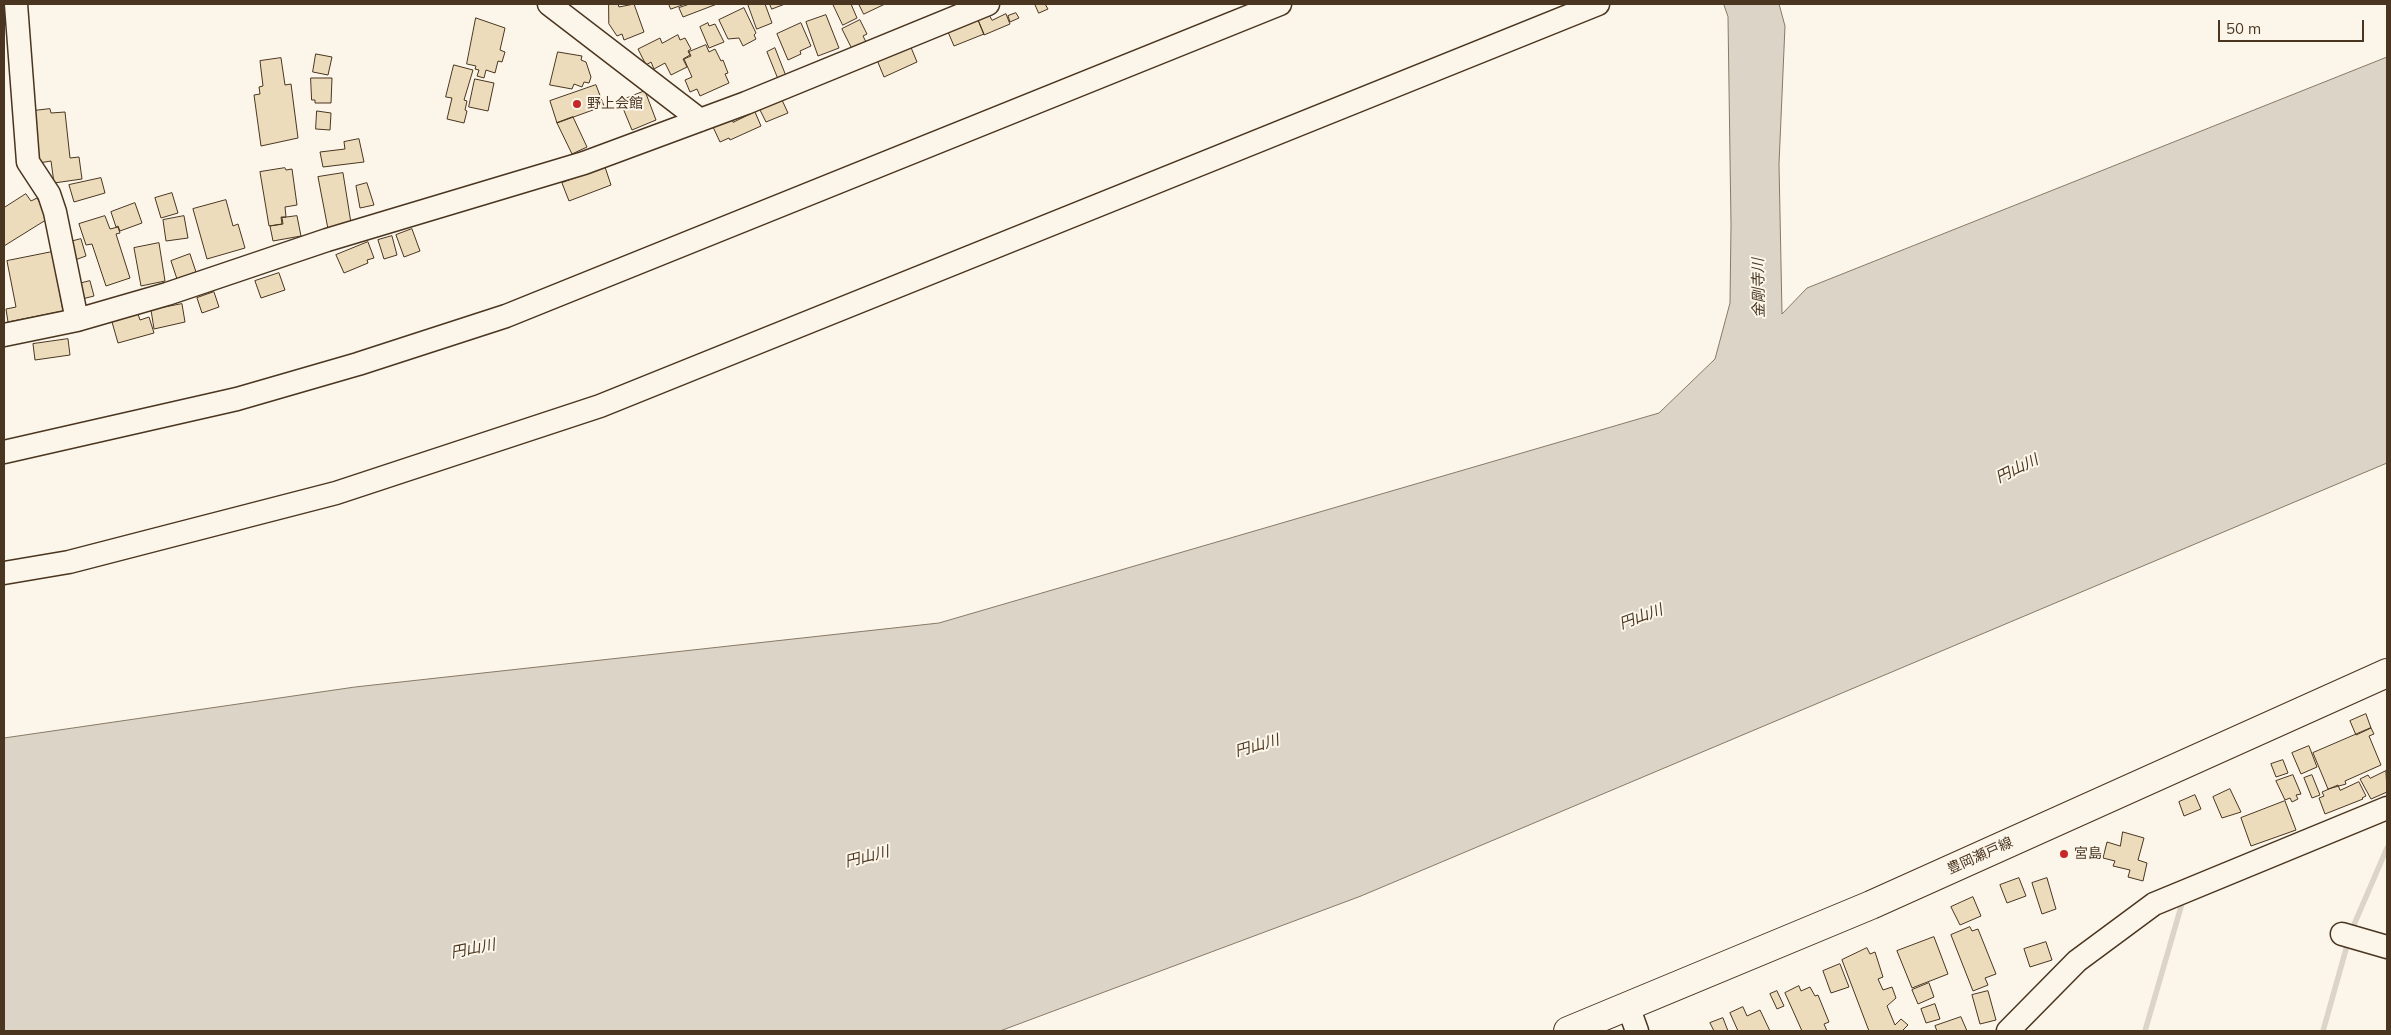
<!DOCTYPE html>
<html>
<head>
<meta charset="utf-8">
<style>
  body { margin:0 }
  #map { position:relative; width:2391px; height:1035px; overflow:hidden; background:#fbf6e9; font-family:Mulish,sans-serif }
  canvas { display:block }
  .frame { position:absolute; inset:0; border:5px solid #4a3520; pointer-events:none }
  .scale { position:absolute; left:2218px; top:20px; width:146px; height:22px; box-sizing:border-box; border:2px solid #4a3520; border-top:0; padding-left:6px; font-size:15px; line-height:18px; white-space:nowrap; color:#4a3520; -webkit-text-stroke:4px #fbf6e9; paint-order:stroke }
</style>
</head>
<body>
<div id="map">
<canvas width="2391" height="1035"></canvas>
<div class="frame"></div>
<div class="scale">50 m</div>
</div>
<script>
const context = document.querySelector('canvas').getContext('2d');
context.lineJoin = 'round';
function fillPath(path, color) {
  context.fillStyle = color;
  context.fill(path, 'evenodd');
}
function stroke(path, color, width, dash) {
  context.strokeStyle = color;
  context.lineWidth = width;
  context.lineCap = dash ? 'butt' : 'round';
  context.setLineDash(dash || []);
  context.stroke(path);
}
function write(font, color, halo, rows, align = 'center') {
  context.font = font + ' Mulish,"Noto Sans JP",sans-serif';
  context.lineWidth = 4;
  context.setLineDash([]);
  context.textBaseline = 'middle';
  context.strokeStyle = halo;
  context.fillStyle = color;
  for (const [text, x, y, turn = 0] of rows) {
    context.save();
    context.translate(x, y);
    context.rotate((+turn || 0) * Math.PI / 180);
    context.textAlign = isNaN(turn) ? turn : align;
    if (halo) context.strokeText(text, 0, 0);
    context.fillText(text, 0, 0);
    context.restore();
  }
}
const water = new Path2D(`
  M1724,4H1779L1785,26L1779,164L1782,314L1807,288L2387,57V463L1361,896L1000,1031H4V738L355,687L939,623L1659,413L1715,359L1730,303L1731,225L1728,17Z`);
fillPath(water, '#dcd4c6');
stroke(water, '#887966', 1);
stroke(new Path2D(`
  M2353,927L2387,848
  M2145,1031L2183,900
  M2323,1031L2348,942`), '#dcd4c6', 5.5);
const building = new Path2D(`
  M609,4H618L619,7L634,4L644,32L624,40L622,34L617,36L609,24Z
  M669,4H685L671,9Z
  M690,4H717L683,17L679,8Z
  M748,4H765L772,23L757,29Z
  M770,4H785L772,9Z
  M833,4H851L857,18L843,25Z
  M859,4H885L864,14Z
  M1035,4H1045L1048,9L1039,13Z
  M744,8L756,33L754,35L756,39L743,46L739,38L728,39L719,20Z
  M1016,13L1019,18L1010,22L1008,16Z
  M1006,14L1010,24L984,35L978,20L989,15L992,20Z
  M826,15L839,48L818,56L806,22Z
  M476,18L505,28L500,50L505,52L502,62L498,61L495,73L486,70L484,78L477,76L479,70L475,69L476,66L467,64Z
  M860,20L867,34L863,36L866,42L852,49L842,29Z
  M978,20L984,34L954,46L948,32Z
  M708,23L709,26L715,24L724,42L709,48L700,27Z
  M801,23L811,46L800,51L801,54L788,60L777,34Z
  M678,35L680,40L685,38L691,49L688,51L690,55L683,59L687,67L671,75L665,63L654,69L651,62L646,65L638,49L660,38L662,43Z
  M706,45L709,52L715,49L721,61L723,60L728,73L725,74L729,83L700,96L697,89L690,92L685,80L692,77L684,59L691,56L689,52Z
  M910,45L917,62L884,77L877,60Z
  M775,48L786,76L778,79L767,52Z
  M558,52L582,56L581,60L586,62L591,77L589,83L584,82L582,87L574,84L572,89L550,85Z
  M316,54L332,57L328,75L313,72Z
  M281,58L285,85L291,84L298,138L261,146L254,95L260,94L259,87L263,86L260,61Z
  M454,65L473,70L464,100L467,101L465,110L467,111L464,123L447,119L452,98L446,97Z
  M311,78H332L331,103H315V100H312Z
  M475,79L494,83L488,111L469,107Z
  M596,85L604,106L557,123L550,101Z
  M645,91L656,120L632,130L620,101Z
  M782,100L788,113L766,122L760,110Z
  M50,109L51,113L65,112L70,158L79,157L82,179L54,183L51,161L39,163L33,111Z
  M317,111L331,113L330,130L316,129Z
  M755,112L761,126L730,140L729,138L720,142L713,127L732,119L733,122Z
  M573,117L587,147L572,154L557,123Z
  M359,139L364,162L323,167L320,152L345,149L344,142Z
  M605,167L611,185L569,201L562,183Z
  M285,168L286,170L292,169L297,205L285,207L286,217H281L282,224L269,226L260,172Z
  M343,173L351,223L328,229L318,177Z
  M101,178L105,193L74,202L69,185Z
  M367,183L374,205L360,208L356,186Z
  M172,193L178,213L161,218L155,198Z
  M26,194L31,201L37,198L49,218L4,246V208Z
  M226,200L233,226L238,224L245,248L207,259L193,209Z
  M135,203L142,223L120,231L118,226L116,227L111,212Z
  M105,216L110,229L118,227L120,233L116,234L130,278L106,286L92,244L86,245L79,224Z
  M184,216L188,238L166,241L163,220Z
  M297,216L301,236L273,241L270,226L283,224L282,218Z
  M412,229L420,251L404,257L396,235Z
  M392,236L397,255L384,259L378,240Z
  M81,239L86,256L72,261L66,243Z
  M368,242L374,258L367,260L368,263L344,273L336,255Z
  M159,243L165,281L141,286L134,248Z
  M52,252L63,311L8,322L6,309L16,307L7,261Z
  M190,254L196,272L177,279L171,261Z
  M279,273L285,290L261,298L255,281Z
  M90,281L94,296L78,300V284Z
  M214,292L219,307L202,313L197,298Z
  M182,304L185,322L154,329L151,310Z
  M138,314L140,320L149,317L154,333L118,343L112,322Z
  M68,339L70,355L35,360L33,344Z
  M2366,714L2371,728L2356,735L2350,721Z
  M2371,728L2374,734L2369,736L2381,765L2345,781L2346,784L2328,789L2313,753Z
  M2309,746L2317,767L2301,774L2292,753Z
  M2283,760L2288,773L2276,777L2271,764Z
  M2386,771L2387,792L2371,799L2360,779L2368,775L2370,778Z
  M2293,775L2301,794L2296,795L2298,799L2292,802L2290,798L2285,800L2276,781Z
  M2312,775L2320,795L2312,798L2304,778Z
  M2359,782L2366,796L2362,798L2363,799L2325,814L2319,798L2324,796L2322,792L2338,785L2340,790Z
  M2230,789L2241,812L2222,818L2213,797Z
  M2195,795L2201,809L2184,816L2179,802Z
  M2285,801L2296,830L2251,846L2241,818Z
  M2123,832L2144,838L2138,860L2147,863L2143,881L2128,877L2130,870L2113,866L2115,861L2103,858L2107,842L2120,846Z
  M2019,878L2026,896L2007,903L2000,885Z
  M2047,878L2056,909L2042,914L2032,883Z
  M1973,897L1981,916L1960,925L1951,907Z
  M1970,927L1972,931L1978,929L1996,974L1985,978L1988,985L1973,991L1951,935Z
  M1934,937L1948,974L1912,988L1897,951Z
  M2046,942L2052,960L2030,967L2024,949Z
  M1867,948L1870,954L1875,952L1883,977L1878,979L1883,990L1892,987L1896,998L1887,1006L1895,1025L1901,1019L1908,1025L1902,1031H1869L1842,960Z
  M1840,964L1849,987L1831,993L1823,971Z
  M1929,983L1934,997L1918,1004L1912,990Z
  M1799,986L1801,991L1810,987L1815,996L1818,995L1829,1022L1824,1024L1827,1031H1802L1785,993Z
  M1777,991L1784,1006L1777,1009L1770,994Z
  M1988,991L1996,1020L1980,1024L1972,995Z
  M1935,1004L1940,1019L1926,1023L1921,1009Z
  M1743,1007L1747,1016L1760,1010L1770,1031H1738L1730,1013Z
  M1961,1017L1967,1031H1937L1935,1026Z
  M1723,1018L1728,1031H1714L1710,1023Z`);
fillPath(building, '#ecdcbc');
stroke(building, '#4a3520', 1);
const minor = new Path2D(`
  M16,4L28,162L49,194L55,212L77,320
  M549,4L700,120
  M4,335L77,320L167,294L327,240L584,163L746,103L988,4
  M4,452L237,399L358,364L506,316L1280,4
  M4,573L69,562L336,493L600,406L1598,4
  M2342,934L2387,947
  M1628,1006L1637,1031
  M2008,1031L2077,961L2154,904L2387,808`);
const major = new Path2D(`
  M1568,1031L1871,905L2387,673`);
stroke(minor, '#4a3520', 25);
stroke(major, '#4a3520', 30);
stroke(minor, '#fbf6e9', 22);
stroke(major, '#fbf6e9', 28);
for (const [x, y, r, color] of [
  [577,104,5,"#c62828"],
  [2064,854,5,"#c62828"]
]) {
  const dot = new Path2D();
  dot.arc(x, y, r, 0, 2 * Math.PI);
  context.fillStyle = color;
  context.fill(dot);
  stroke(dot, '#fbf6e9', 2);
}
write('14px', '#4a3520', '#fbf6e9', [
  ["野上会館",587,104],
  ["宮島",2074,854]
], 'left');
write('14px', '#4a3520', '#fbf6e9', [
  ["豊岡瀬戸線",1980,856,-24]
]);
write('italic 15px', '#4a3520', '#fbf6e9', [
  ["金剛寺川",1759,288,-91],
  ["円山川",2017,469,-26],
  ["円山川",1641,617,-20],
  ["円山川",1257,746,-16],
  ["円山川",867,857,-14],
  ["円山川",473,949,-11]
]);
</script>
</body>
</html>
